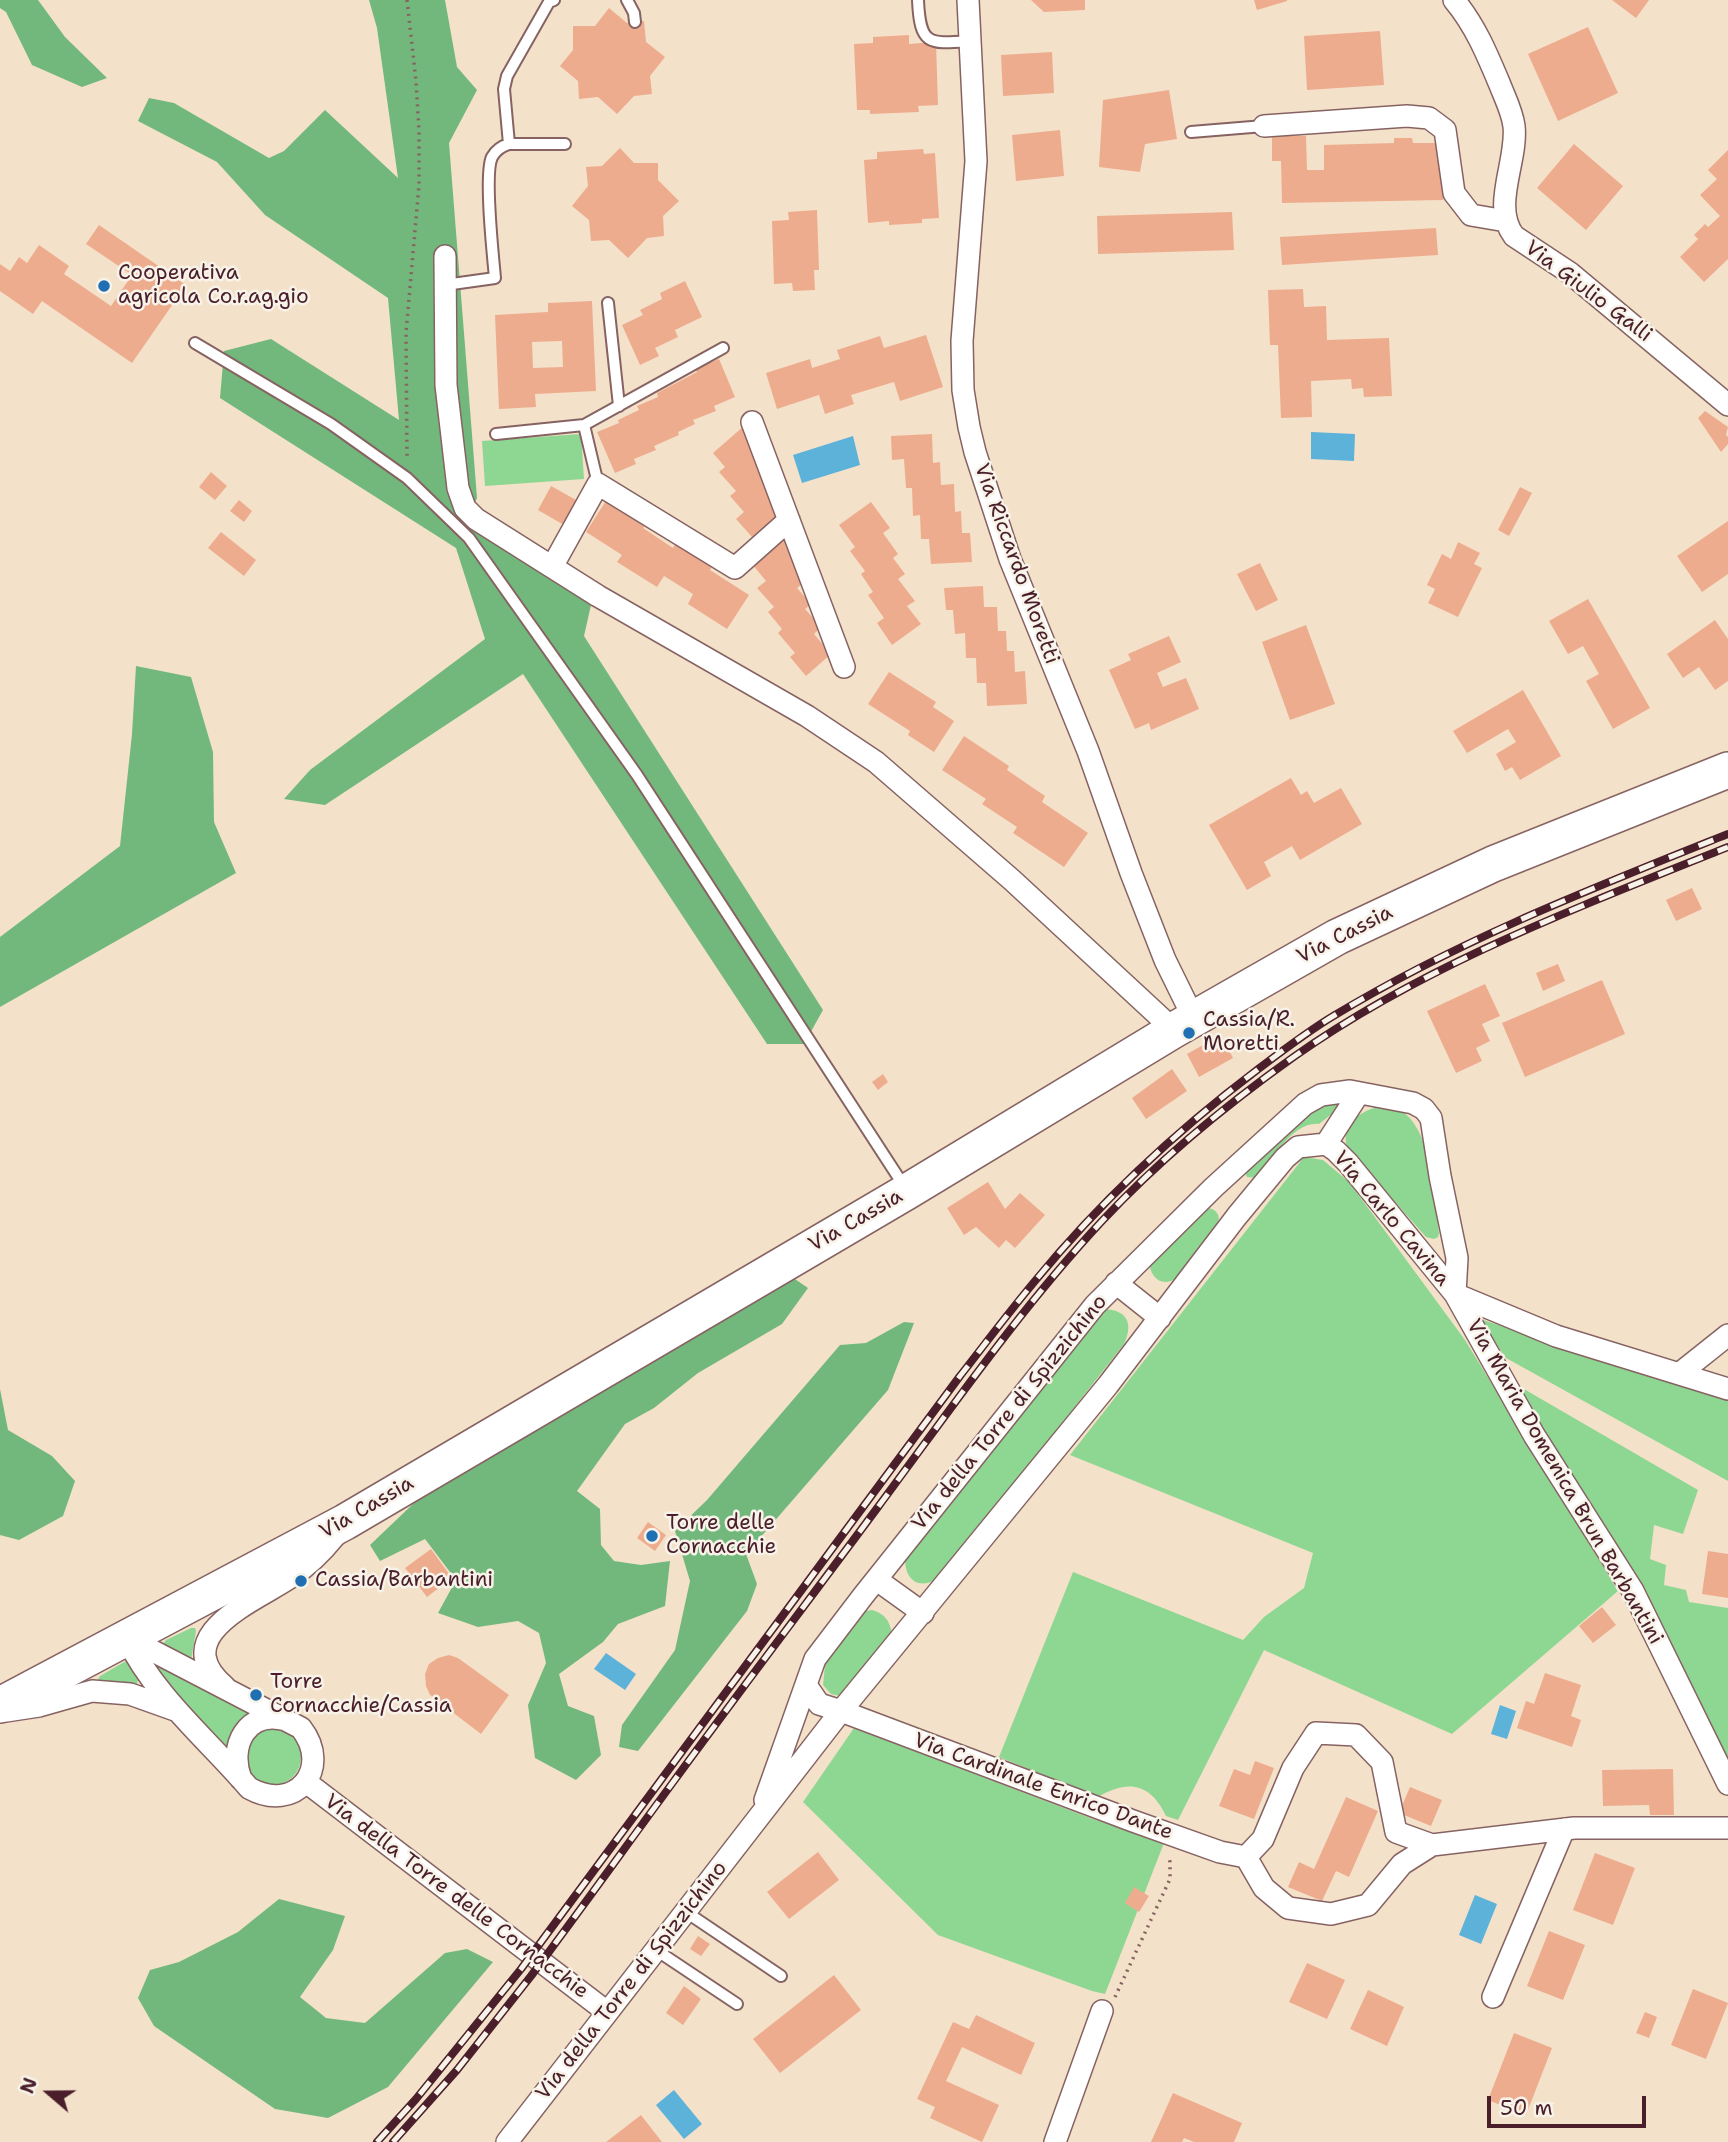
<!DOCTYPE html>
<html>
<head>
<meta charset="utf-8">
<style>
  body { margin:0 }
  #map { position:relative; width:1728px; height:2142px; overflow:hidden; background:#f4e1c9; font-family:"Shantell Sans",sans-serif }
  canvas { display:block }
  .north { position:absolute; left:14px; top:2058px; width:70px; height:70px; -webkit-text-stroke:5px #f7f3e8; paint-order:stroke; rotate:290deg; font-size:19px; font-weight:700; line-height:28px; text-align:center; color:#4a1f2b }
  .north::after { content:''; display:block; margin:auto; width:24px; height:32px; background:#4a1f2b; clip-path:polygon(50% 0,100% 100%,50% 72%,0 100%) }
  .scale { position:absolute; left:1487px; top:2096px; width:159px; height:32px; box-sizing:border-box; border:4px solid #4a1f2b; border-top:0; padding-left:9px; font-size:21px; line-height:24px; white-space:nowrap; color:#4a1f2b; -webkit-text-stroke:5px #f7f3e8; paint-order:stroke }
</style>
</head>
<body>
<div id="map">
<canvas width="1728" height="2142"></canvas>
<div class="north">N</div>
<div class="scale">50 m</div>
</div>
<script>
const context = document.querySelector('canvas').getContext('2d');
context.lineJoin = 'round';
function fillPath(path, color) {
  context.fillStyle = color;
  context.fill(path, 'evenodd');
}
function stroke(path, color, width, dash) {
  context.strokeStyle = color;
  context.lineWidth = width;
  context.lineCap = dash ? 'butt' : 'round';
  context.setLineDash(dash || []);
  context.stroke(path);
}
function write(font, color, halo, rows, align = 'center') {
  context.font = font + ' "Shantell Sans",sans-serif';
  context.lineWidth = 5;
  context.setLineDash([]);
  context.textBaseline = 'middle';
  context.strokeStyle = halo;
  context.fillStyle = color;
  for (const [text, x, y, turn = 0] of rows) {
    context.save();
    context.translate(x, y);
    context.rotate((+turn || 0) * Math.PI / 180);
    context.textAlign = isNaN(turn) ? turn : align;
    if (halo) context.strokeText(text, 0, 0);
    context.fillText(text, 0, 0);
    context.restore();
  }
}
fillPath(new Path2D(`
  M581,434L584,479L485,486L482,441Z
  M1342,1101L1338,1109L1319,1124C1294,1121 1270,1160 1257,1178L1247,1177L1245,1172L1317,1106Z
  M1383,1106C1390,1108 1399,1109 1404,1113C1432,1133 1435,1202 1439,1233L1438,1237L1434,1239L1426,1237L1348,1149C1338,1125 1362,1109 1383,1106Z
  M1304,1157L1323,1160L1349,1182L1465,1340L1618,1591L1452,1734L1264,1650L1178,1820L1166,1816C1150,1782 1127,1780 1098,1797L999,1757L1073,1572L1243,1640L1264,1617L1304,1588L1313,1553L1070,1455Z
  M1206,1208C1216,1208 1221,1215 1218,1224L1177,1278C1162,1288 1150,1278 1149,1261Z
  M1102,1309C1127,1309 1134,1323 1124,1344L943,1575C919,1594 901,1579 906,1551Z
  M1477,1318L1559,1345L1728,1398V1481L1506,1358Z
  M1517,1385L1698,1490L1683,1534L1654,1525L1650,1559L1666,1565L1664,1585L1686,1590L1689,1602L1728,1608V1760Z
  M872,1610C885,1614 889,1620 892,1633L840,1696L831,1694L823,1685L825,1665L853,1619L860,1612Z
  M191,1628H195L196,1631L191,1660L165,1647L163,1644L166,1640Z
  M126,1661H130L138,1680L137,1684L133,1685L100,1682L98,1679L100,1676Z
  M154,1666H158L247,1713L249,1715L229,1752L154,1673Z
  M854,1728L1090,1818L1164,1843L1105,1994L1092,1991L938,1935L803,1802Z
  M245 1757a28 28 0 1 1 56 0a28 28 0 1 1-56 0Z`), '#8ed792');
fillPath(new Path2D(`
  M0,0H38L65,37L107,78L82,87L32,65L6,12L0,8Z
  M369,0H445L457,67L477,90L449,143L477,498L466,524L591,605L584,636L823,1010L804,1044H767L523,674L325,805L284,799L310,770L485,639L456,548L220,398L224,351L271,339L399,420L388,298L265,215L217,162L138,121L149,98L174,103L269,158L284,151L325,110L398,178L377,28Z
  M136,666L191,677L213,752L214,822L236,873L0,1007V937L120,846L132,734Z
  M789,1275L808,1288L782,1324L698,1373L654,1408L625,1424L577,1491L600,1509L601,1545L614,1561L641,1565L670,1561L665,1606L618,1624L603,1642L559,1674L568,1706L594,1716L601,1755L576,1780L535,1758L528,1705L546,1663L539,1633L518,1621L478,1627L438,1613L456,1580L425,1539L380,1561L370,1545L414,1503L618,1367Z
  M904,1322L914,1323L888,1390L746,1554L757,1584L747,1611L638,1751L619,1747L622,1725L675,1650L690,1581L675,1531L707,1500L840,1345L866,1343Z
  M0,1389L8,1430L52,1456L75,1481L63,1516L19,1540L0,1535Z
  M279,1899L345,1916L333,1950L300,1997L326,2018L365,2023L445,1953L467,1949L493,1962L388,2087L328,2118L275,2109L154,2026L138,1998L150,1970L179,1962L238,1932Z`), '#72b87c');
fillPath(new Path2D(`
  M1311,432L1355,434L1354,461L1311,459Z
  M853,436L860,465L802,483L793,455Z
  M606,1653L636,1674L625,1690L594,1669Z
  M1500,1705L1516,1711L1507,1739L1491,1734Z
  M1475,1895L1497,1904L1481,1944L1459,1935Z
  M674,2090L702,2124L684,2139L656,2105Z`), '#5cb2d8');
fillPath(new Path2D(`
  M1031,0H1085V10L1044,12Z
  M1254,0H1287V1L1257,10Z
  M1612,0H1649L1636,18Z
  M609,8L627,23L644,21L646,42L665,57L650,76L652,94L634,96L617,114L598,97L579,99L578,81L560,66L573,50V26H595Z
  M1588,27L1618,93L1558,121L1528,54Z
  M1380,31L1384,85L1307,90L1304,36Z
  M909,35V44L936,42L938,105L918,106L919,112L870,114V110H857L854,44L873,43V37Z
  M1052,52L1054,93L1003,96L1001,55Z
  M1169,90L1177,139L1145,144L1140,172L1099,167L1103,100Z
  M1272,128H1292V136H1306L1307,170H1324V145L1394,143V138H1412L1413,143H1442L1443,200L1282,203L1281,161H1272Z
  M1060,130L1064,176L1016,181L1012,135Z
  M1574,144L1623,186L1586,230L1537,188Z
  M620,148L634,163H658V180L679,201L663,216L664,236L647,238L628,258L609,240L591,241L589,220L572,206L588,186L586,167L602,166Z
  M923,149L924,154L935,153L939,218L922,219V223L889,225V221L868,223L864,160L877,159V152Z
  M1728,150V259L1704,282L1680,257L1698,239L1694,235L1705,224L1708,227L1720,216L1700,195L1717,179L1708,170Z
  M817,210L819,270H814L815,290L793,291L792,283L774,284L772,221L789,220L788,212Z
  M1232,212L1234,250L1098,254L1097,216Z
  M99,225L186,285L132,363L42,301L33,314L0,291V264L10,271L19,257L27,263L39,245L69,266L64,274L111,306L132,275L86,244Z
  M1436,228L1438,255L1282,265L1280,237Z
  M685,281L702,317L675,330L678,337L655,348L659,356L640,365L622,325L643,315L640,310L662,299L660,293Z
  M1303,289L1304,307L1326,306L1327,340L1389,338L1392,396L1364,397L1363,388L1352,389L1351,379L1311,381L1312,417L1281,418L1278,345H1270L1268,290Z
  M592,301L596,391L535,394L536,407L499,409L495,315L548,312V303ZM562,341L563,367L533,368L532,342Z
  M926,335L943,387L900,401L894,382L851,395L854,404L825,414L819,395L777,409L766,373L810,359L812,368L840,359L837,350L880,336L884,348Z
  M719,359L735,397L714,406L716,411L693,420L695,424L678,432L679,435L654,446L656,450L634,459L636,464L615,473L597,432L619,423L618,420L639,410L637,406L658,397L657,393L697,372L695,369Z
  M1705,411L1728,427L1726,435L1728,437V444L1721,452L1698,418Z
  M744,426L757,441L750,447L766,466L758,472L774,491L782,511L752,537L736,519L744,512L730,496L736,491L719,472L725,467L713,453Z
  M932,434L933,463L940,462L941,485L954,484L955,512L961,511L962,533H970L972,562L931,564L929,539H921L920,515L913,516L912,488H906L904,459L892,460L891,436Z
  M211,472L227,486L215,500L199,487Z
  M551,486L578,501L564,525L538,510Z
  M1520,487L1532,493L1509,536L1498,530Z
  M609,496L648,521L643,528L673,548L679,538L715,561L710,570L749,595L727,629L688,604L693,594L664,576L657,587L617,562L622,555L586,532Z
  M239,500L252,511L244,522L230,511Z
  M871,502L890,528L883,533L898,554L893,558L905,574L898,579L915,601L907,606L921,624L892,645L877,623L884,618L868,595L873,592L861,574L865,571L850,551L855,547L839,525Z
  M1728,521V574L1702,592L1677,556Z
  M221,532L256,560L244,576L208,548Z
  M782,538L800,560L794,566L806,581L797,588L811,604L805,609L821,627L814,634L831,654L806,676L790,657L795,653L778,633L782,629L768,612L774,607L757,588L766,581L752,564Z
  M1458,542L1480,553L1474,564L1482,568L1458,617L1428,603L1435,589L1427,585L1442,554L1451,559Z
  M1260,563L1278,600L1256,611L1237,574Z
  M983,586L984,607H997L998,631H1006L1007,651H1014L1015,672L1025,671L1027,704L987,706L986,683H977L976,658H966L965,633L955,634L953,610H946L944,588Z
  M1588,599L1650,708L1613,729L1586,681L1599,674L1583,646L1568,654L1549,621Z
  M1715,620L1728,639V681L1715,690L1699,667L1683,678L1667,654Z
  M1306,625L1335,704L1290,720L1262,642Z
  M1169,636L1181,662L1157,673L1163,687L1186,678L1199,709L1151,730L1149,723L1135,729L1109,670L1131,660L1128,654Z
  M889,672L936,702L933,707L954,721L934,752L908,735L910,731L868,704Z
  M1523,690L1561,756L1520,780L1512,767L1505,771L1496,754L1516,742L1508,729L1467,753L1453,731Z
  M964,736L1009,766L1007,770L1045,796L1042,802L1088,833L1064,867L1013,833L1017,827L982,804L986,799L942,770Z
  M1291,778L1301,795L1307,791L1314,803L1341,788L1362,824L1300,860L1292,846L1264,862L1271,876L1247,890L1209,825Z
  M1692,888L1702,909L1676,921L1666,900Z
  M1558,964L1565,981L1543,991L1536,973Z
  M1602,980L1625,1034L1525,1077L1502,1023Z
  M1485,984L1500,1016L1482,1024L1490,1041L1476,1048L1482,1061L1456,1073L1427,1011Z
  M1221,1035L1233,1058L1199,1077L1187,1054Z
  M1172,1069L1187,1091L1146,1119L1132,1098Z
  M883,1074L888,1082L878,1090L872,1082Z
  M988,1182L1005,1209L1020,1193L1045,1215L1015,1248L1006,1240L999,1248L976,1227L964,1235L947,1208Z
  M648,1522L666,1535L655,1551L637,1538Z
  M431,1549L452,1578L427,1597L405,1568Z
  M1708,1551L1728,1554V1598L1702,1594Z
  M1602,1607L1616,1625L1593,1643L1579,1626Z
  M449,1655L458,1658L509,1695L481,1734L430,1695L426,1686L425,1674L429,1664L438,1658Z
  M1545,1673L1581,1685L1571,1716L1581,1720L1572,1747L1517,1728L1526,1701L1534,1704Z
  M1255,1761L1274,1768L1254,1819L1219,1806L1234,1769L1250,1775Z
  M1673,1769L1674,1815H1650L1649,1805L1603,1806L1602,1770Z
  M1410,1787L1442,1800L1431,1826L1399,1813Z
  M1346,1797L1378,1811L1349,1877L1336,1871L1322,1901L1288,1887L1299,1862L1314,1869Z
  M818,1852L839,1880L789,1919L767,1892Z
  M1595,1853L1635,1868L1613,1925L1573,1910Z
  M1134,1887L1149,1896L1139,1912L1125,1903Z
  M1549,1931L1585,1945L1563,2000L1527,1986Z
  M698,1936L710,1944L701,1956L690,1949Z
  M1307,1963L1345,1980L1327,2019L1289,2002Z
  M834,1975L861,2010L780,2073L753,2039Z
  M684,1986L701,1999L683,2025L666,2013Z
  M1693,1989L1728,2003L1706,2059L1671,2045Z
  M1368,1990L1404,2007L1387,2046L1350,2029Z
  M1645,2012L1657,2017L1649,2038L1636,2033Z
  M976,2015L1035,2043L1021,2075L962,2047L946,2081L999,2105L982,2142L930,2118L935,2107L917,2099L953,2022L969,2029Z
  M1514,2033L1552,2048L1526,2115L1488,2100Z
  M1173,2093L1242,2123L1234,2142H1194L1184,2138L1182,2142H1151Z
  M641,2115L662,2142H606Z`), '#eeac8e');
const lane = new Path2D(`
  M627,0L634,13L635,22
  M918,0C920,46 929,44 970,41
  M1191,132L1264,126
  M509,144L504,89L507,76L549,2L554,0
  M445,285L495,278C493,256 484,173 492,157C496,150 502,146 509,144H565
  M608,303L619,406
  M195,343L331,424L407,478L469,538L637,775L904,1186
  M584,425L598,484
  M496,434L584,425L723,348
  M686,1912L781,1976
  M656,1950L737,2004`);
const street = new Path2D(`
  M968,0L976,161L962,341L963,390L969,427L975,452L1010,559L1088,751L1131,873L1165,960L1194,1019
  M1454,0C1475,25 1487,54 1500,85C1505,98 1512,111 1514,126C1518,161 1491,206 1514,236L1570,273L1728,405
  M1264,126L1407,116L1429,118L1445,130L1454,193L1471,215L1506,221
  M445,256L446,385L458,488L465,508L476,519L598,596L807,716L876,762L1012,880L1174,1030
  M752,422L844,667
  M552,567L598,484L735,568L789,520
  M1326,1144L1336,1151L1348,1163L1455,1294L1534,1435L1633,1591L1728,1784
  M1326,1144L1359,1093
  M1116,1283L1160,1318
  M1455,1294L1556,1336L1728,1389
  M1679,1374L1728,1335
  M877,1580L923,1613
  M126,1637L301,1728C333,1769 295,1814 249,1788C207,1739 155,1697 126,1637Z
  M806,1685L819,1704L841,1711L1133,1821L1220,1852L1246,1857
  M225,1687C164,1635 258,1600 291,1577C308,1566 322,1552 335,1536
  M6,1711L39,1706L92,1691L130,1694L175,1710
  M241,1779C228,1746 247,1709 286,1720
  M306,1782L607,2012
  M765,1800L815,1659L863,1596L1095,1305L1214,1187L1305,1104L1321,1095L1350,1091L1413,1103L1424,1109L1431,1118L1440,1176L1457,1258L1455,1294
  M1246,1857L1263,1839L1293,1768L1316,1733L1356,1735L1382,1762L1396,1832L1432,1845L1574,1828H1728
  M1246,1857L1264,1888L1288,1908L1331,1914L1368,1905L1402,1864L1432,1845
  M1493,1997L1564,1829
  M507,2142L841,1711L1108,1385L1237,1216L1285,1158L1298,1147L1326,1144
  M1055,2142L1102,2011`);
const primary = new Path2D(`
  M0,1705L345,1522L908,1191L1174,1030L1337,937L1493,864L1728,770`);
stroke(lane, '#866362', 14);
stroke(street, '#866362', 24);
stroke(primary, '#866362', 38);
stroke(new Path2D(`
  M407,0L416,81L419,131V185L406,333L407,459
  M1115,1997L1170,1879V1862L1168,1856`), '#866362', 3.5, [2, 5]);
stroke(lane, '#fff', 10);
stroke(street, '#fff', 21);
stroke(primary, '#fff', 35);
const rail = new Path2D(`
  M377,2142L416,2099L521,1969L960,1376C985,1344 1009,1312 1035,1281C1100,1202 1175,1132 1257,1070C1282,1051 1308,1031 1335,1015C1459,940 1593,888 1728,834
  M393,2142L457,2070L531,1976C578,1913 624,1849 671,1785C739,1692 809,1600 878,1507C950,1410 1020,1309 1102,1221C1160,1159 1226,1105 1295,1056C1428,963 1579,907 1728,847`);
stroke(rail, '#4a1f2b', 8);
stroke(rail, '#f7f3e8', 5, [16]);
for (const [x, y, r, color] of [
  [104,286,7,"#1f6fb2"],
  [1189,1033,7,"#1f6fb2"],
  [652,1536,7,"#1f6fb2"],
  [301,1581,7,"#1f6fb2"],
  [256,1695,7,"#1f6fb2"]
]) {
  const dot = new Path2D();
  dot.arc(x, y, r, 0, 2 * Math.PI);
  context.fillStyle = color;
  context.fill(dot);
  stroke(dot, '#f7f3e8', 2.5);
}
write('21px', '#4a1f2b', '#f7f3e8', [
  ["Cooperativa",118,274],
  ["agricola Co.r.ag.gio",118,298],
  ["Cassia/R.",1203,1021],
  ["Moretti",1203,1045],
  ["Torre delle",666,1524],
  ["Cornacchie",666,1548],
  ["Cassia/Barbantini",315,1581],
  ["Torre",270,1683],
  ["Cornacchie/Cassia",270,1707]
], 'left');
write('21px', '#4a1f2b', '#f7f3e8', [
  ["Via Giulio Galli",1588,292,37],
  ["Via Riccardo Moretti",1016,564,70],
  ["Via Cassia",1345,935,-27],
  ["Via Carlo Cavina",1391,1219,50],
  ["Via Cassia",856,1221,-30],
  ["Via della Torre di Spizzichino",1010,1413,-51],
  ["Via Maria Domenica Brun Barbantini",1564,1482,60],
  ["Via Cassia",367,1508,-30],
  ["Via Cardinale Enrico Dante",1043,1787,20],
  ["Via della Torre delle Cornacchie",456,1897,37],
  ["Via della Torre di Spizzichino",632,1981,-52]
]);
</script>
</body>
</html>
